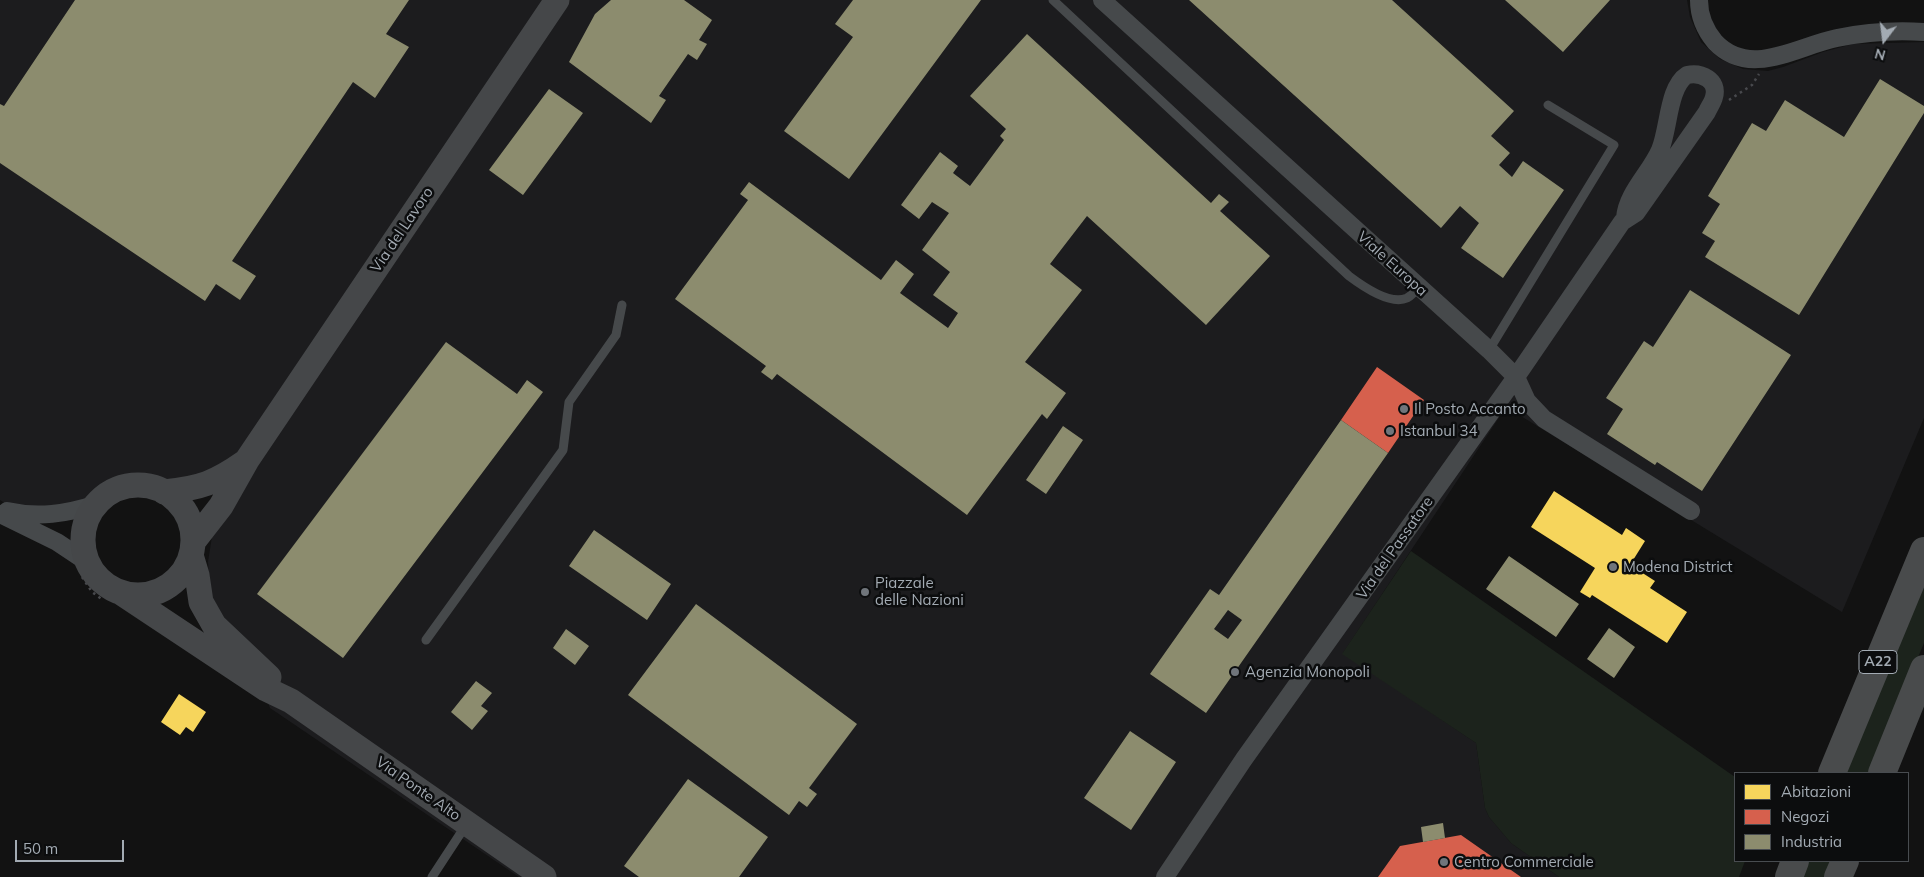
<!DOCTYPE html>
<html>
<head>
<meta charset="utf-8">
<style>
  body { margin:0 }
  #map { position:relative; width:1924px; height:877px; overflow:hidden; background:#121212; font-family:Mulish,sans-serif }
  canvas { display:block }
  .legend { position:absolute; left:1734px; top:772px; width:175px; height:90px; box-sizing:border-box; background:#0c0d0e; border:1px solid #484c50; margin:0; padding:6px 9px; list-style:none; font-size:15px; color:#a3abb3 }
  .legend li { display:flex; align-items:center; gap:10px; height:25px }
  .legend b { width:25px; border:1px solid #484c50 }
  .north { position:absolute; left:1859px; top:15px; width:50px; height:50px; -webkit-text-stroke:4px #0c0d0e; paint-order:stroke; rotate:195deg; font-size:14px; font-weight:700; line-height:20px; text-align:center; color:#a3abb3 }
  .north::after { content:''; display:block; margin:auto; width:18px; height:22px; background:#a3abb3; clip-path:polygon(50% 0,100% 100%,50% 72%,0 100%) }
  .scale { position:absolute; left:15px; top:840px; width:109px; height:22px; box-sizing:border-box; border:2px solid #a3abb3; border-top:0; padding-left:6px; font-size:15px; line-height:18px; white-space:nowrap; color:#a3abb3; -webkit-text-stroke:4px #0c0d0e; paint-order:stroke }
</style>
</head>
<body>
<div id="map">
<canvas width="1924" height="877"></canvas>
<ul class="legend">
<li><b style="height:14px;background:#f6d55c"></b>Abitazioni</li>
<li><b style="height:14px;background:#d6604d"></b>Negozi</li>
<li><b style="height:14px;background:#8c8c6e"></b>Industria</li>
</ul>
<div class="north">N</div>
<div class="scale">50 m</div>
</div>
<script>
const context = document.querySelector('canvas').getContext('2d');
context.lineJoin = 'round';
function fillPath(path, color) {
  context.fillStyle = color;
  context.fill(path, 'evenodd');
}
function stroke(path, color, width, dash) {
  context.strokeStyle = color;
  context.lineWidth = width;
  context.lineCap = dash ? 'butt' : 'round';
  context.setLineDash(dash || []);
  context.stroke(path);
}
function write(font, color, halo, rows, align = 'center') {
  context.font = font + ' Mulish,sans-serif';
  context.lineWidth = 5;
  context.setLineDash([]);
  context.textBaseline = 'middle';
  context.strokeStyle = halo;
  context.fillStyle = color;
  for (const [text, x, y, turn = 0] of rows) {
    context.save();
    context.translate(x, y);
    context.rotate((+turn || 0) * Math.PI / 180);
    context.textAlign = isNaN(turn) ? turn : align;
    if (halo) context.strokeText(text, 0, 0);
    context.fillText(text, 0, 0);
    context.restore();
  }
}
fillPath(new Path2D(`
  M0,0H1687L1690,17L1701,42L1720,59L1743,69L1768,71L1783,67L1823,52L1853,44L1924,42V418L1842,612L1506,407L1343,653L1476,743L1485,808L1489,817L1511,843L1559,877H519L270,708L256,672L210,596L208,562L215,517L253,457L172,483L140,475L115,480L92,496L72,506L45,509L5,503L0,500Z`), '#1c1c1e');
fillPath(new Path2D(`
  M1411,551L1735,777V861H1745L1739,877H1559L1511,843L1489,817L1485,808L1476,743L1342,654Z
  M1924,580V643L1870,773H1844Z
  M1809,861H1835L1827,877H1802Z`), '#1c231c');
fillPath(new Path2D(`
  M1554,491L1622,535L1626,528L1645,541L1630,565L1655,581L1650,588L1687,612L1667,643L1592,595L1590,598L1580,592L1595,568L1531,527Z
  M179,694L206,712L193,732L186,727L180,735L161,722Z`), '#f6d55c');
fillPath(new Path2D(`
  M1377,367L1424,400L1388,453L1341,420Z
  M1461,835L1521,877H1378L1400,846Z`), '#d6604d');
fillPath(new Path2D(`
  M75,0H409L386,34L409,47L375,98L353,82L232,261L256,276L240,300L216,284L205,301L0,163V104L4,106Z
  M611,0H684L712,20L699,40L707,44L697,60L688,54L659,96L666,100L651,123L569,62L595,14Z
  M853,0H981L849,179L784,131L853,37L835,24Z
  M1189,0H1392L1514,111L1491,136L1510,153L1499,165L1512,177L1523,161L1564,190L1503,278L1461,248L1479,223L1460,206L1441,228Z
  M1505,0H1610L1563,52Z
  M1027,34L1211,203L1219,194L1229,202L1220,211L1270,256L1206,325L1087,216L1050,264L1082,290L1025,362L1066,393L1047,419L1042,414L967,515L777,374L772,380L761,372L766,366L675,299L748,200L740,194L749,182L881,280L896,260L914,274L900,293L948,328L958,313L933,295L950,272L922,250L949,213L932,202L919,219L901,205L940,152L958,166L953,173L970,186L1004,140L1000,136L1006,129L970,96Z
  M1880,79L1924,106V113L1799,315L1705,257L1715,241L1702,233L1720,204L1708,196L1752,123L1766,131L1785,100L1844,137Z
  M549,89L583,113L523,195L489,170Z
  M1690,290L1791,355L1702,491L1657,462L1655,465L1607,434L1623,409L1606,398L1644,341L1653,347Z
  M446,342L517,394L527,380L543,392L343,658L257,594Z
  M1341,420L1388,453L1206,713L1150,674L1210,589L1219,595ZM1228,610L1242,620L1228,639L1214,629Z
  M1063,426L1083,440L1046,494L1026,480Z
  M594,530L671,584L647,620L569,566Z
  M1509,556L1579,604L1556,637L1486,589Z
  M696,604L857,724L809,788L817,794L807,807L799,801L789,815L628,695Z
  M1609,628L1635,647L1614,678L1587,659Z
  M566,629L589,646L575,665L553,648Z
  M476,681L492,693L481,706L488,711L472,730L451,712Z
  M1130,731L1176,762L1131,830L1084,798Z
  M688,779L768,837L739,877H639L624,866Z
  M1443,823L1445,838L1423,842L1421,827Z`), '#8c8c6e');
stroke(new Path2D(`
  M1729,100L1752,85L1759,74
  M82,577L92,592L103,600`), '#48494d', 2.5, [2.5, 4]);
stroke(new Path2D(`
  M1053,0L1349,276C1361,285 1390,306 1407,298C1411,296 1415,291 1419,288
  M1489,350L1614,145L1548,105
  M426,640L563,450L569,402L616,335L622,305
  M432,877L466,825`), '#46494b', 9);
stroke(new Path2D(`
  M1102,0L1489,350L1516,377L1527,401L1544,419L1691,511
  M1699,0C1699,15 1705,30 1715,42C1750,79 1797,46 1837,38C1866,32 1894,30 1924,32
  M7,511C38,518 66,514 97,504
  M0,514L57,542L87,562
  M1165,877L1244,759L1516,377L1622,222L1636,213L1707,112C1709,107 1713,102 1714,97C1719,80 1701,72 1687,75C1668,87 1669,129 1660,150C1650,173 1627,193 1625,218`), '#46494b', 18);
stroke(new Path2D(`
  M83 540a55 55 0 1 1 110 0a55 55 0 1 1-110 0Z
  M164,492C201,488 215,483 245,462
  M193,542L221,506L247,460L557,0
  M191,555L197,575L201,602L214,625L269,677
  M120,592L266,689L291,701L544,877`), '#454749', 25);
stroke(new Path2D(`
  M1832,773L1924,551
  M1882,773L1924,669
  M1789,877L1795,861
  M1838,877L1845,861`), '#494b4c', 28);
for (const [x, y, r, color] of [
  [1404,409,5,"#70757b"],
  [1390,431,5,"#70757b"],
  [1613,567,5,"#70757b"],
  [865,592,5,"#70757b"],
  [1235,672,5,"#70757b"],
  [1444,862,5,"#70757b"]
]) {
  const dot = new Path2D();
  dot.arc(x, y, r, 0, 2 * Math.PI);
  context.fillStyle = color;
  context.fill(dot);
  stroke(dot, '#0c0d0e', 2);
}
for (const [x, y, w] of [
  [1878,662,38]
]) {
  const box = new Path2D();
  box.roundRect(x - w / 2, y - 11.5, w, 23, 4);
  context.fillStyle = '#0c0d0e';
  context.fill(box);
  stroke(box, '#a3abb3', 1);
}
write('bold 14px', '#a3abb3', null, [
  ["A22",1878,662]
]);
write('15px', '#a3abb3', '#0c0d0e', [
  ["Via del Lavoro",402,230,-56],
  ["Viale Europa",1392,264,42],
  ["Via del Passatore",1395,548,-55],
  ["Via Ponte Alto",418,789,35]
]);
write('15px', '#a3abb3', '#0c0d0e', [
  ["Il Posto Accanto",1414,409],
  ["Istanbul 34",1400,431],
  ["Modena District",1623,567],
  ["Piazzale",875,583],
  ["delle Nazioni",875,600],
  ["Agenzia Monopoli",1245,672],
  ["Centro Commerciale",1454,862]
], 'left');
</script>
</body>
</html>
